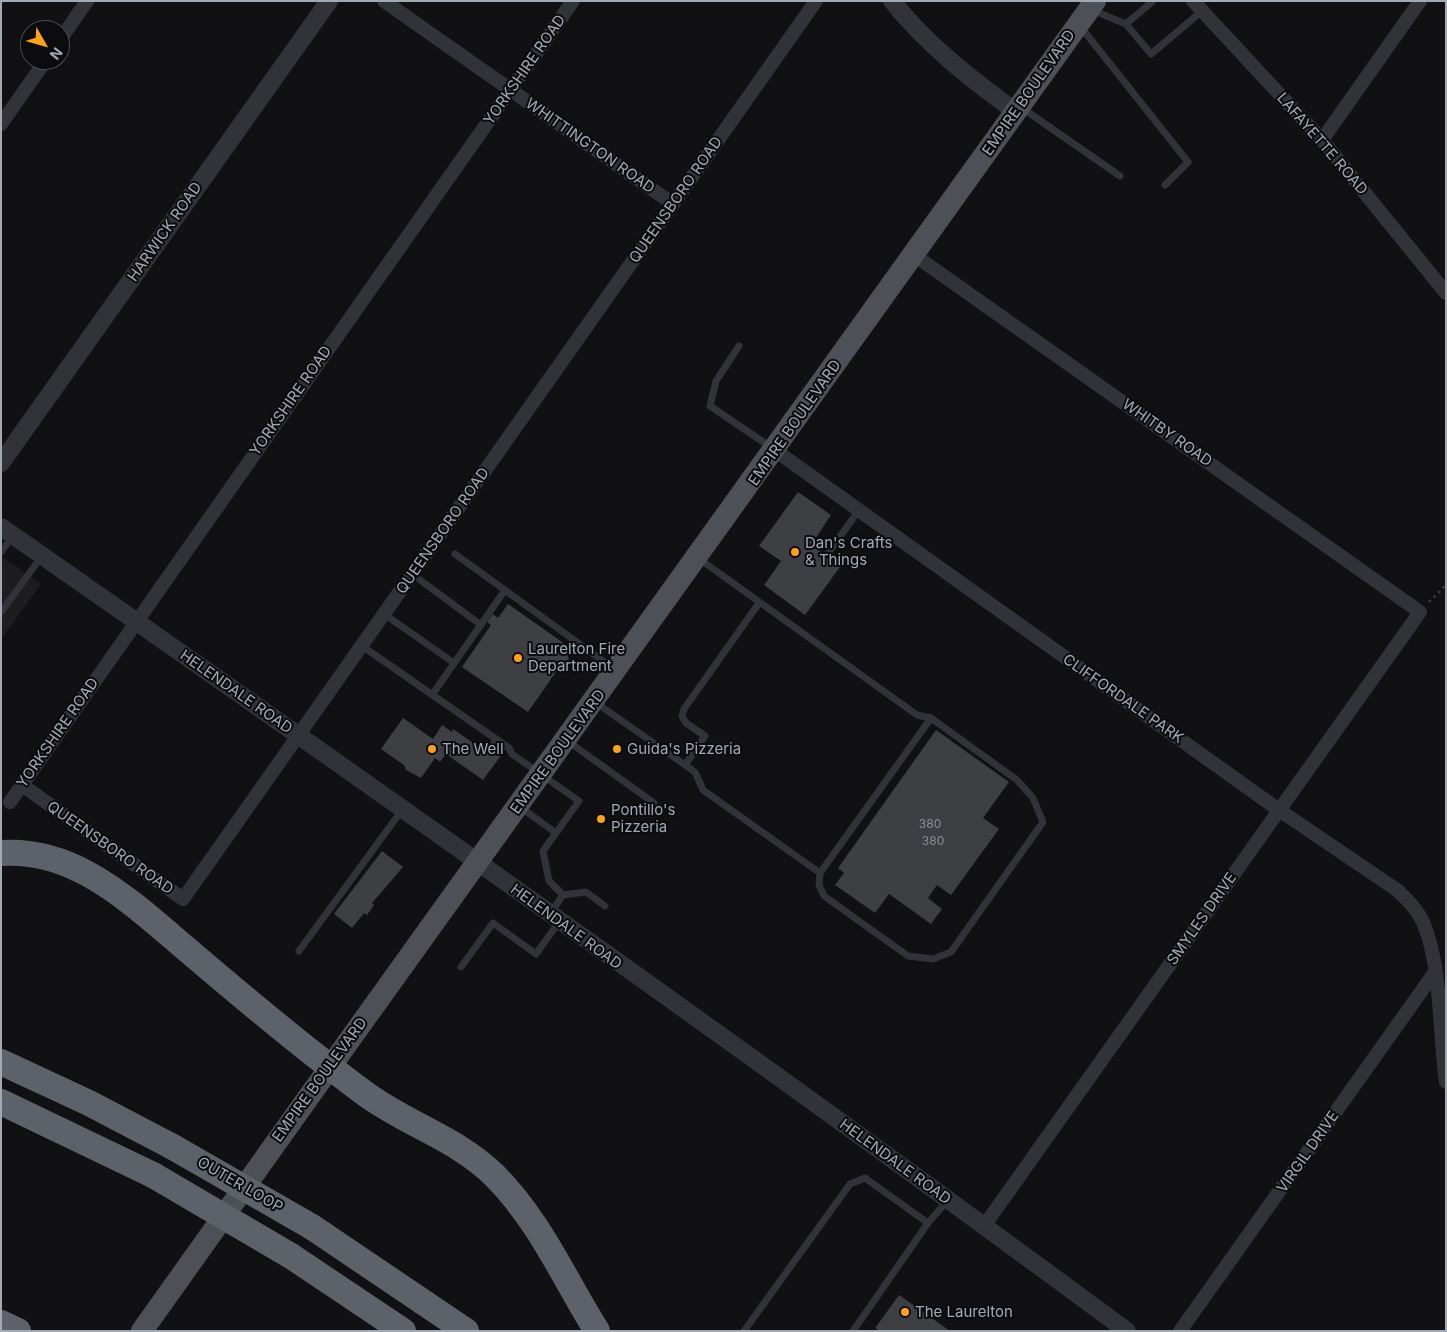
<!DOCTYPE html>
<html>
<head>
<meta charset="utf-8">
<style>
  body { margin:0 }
  #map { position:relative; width:1447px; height:1332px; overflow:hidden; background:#111113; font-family:Inter,sans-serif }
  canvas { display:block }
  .frame { position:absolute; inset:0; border:2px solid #a1a9b5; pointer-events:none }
  .north { position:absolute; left:20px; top:20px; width:50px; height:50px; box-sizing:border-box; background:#0c0c0e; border:1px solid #484b51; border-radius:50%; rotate:128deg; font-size:14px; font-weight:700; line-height:20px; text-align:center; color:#a1a9b5 }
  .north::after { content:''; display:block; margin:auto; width:18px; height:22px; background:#ffa11d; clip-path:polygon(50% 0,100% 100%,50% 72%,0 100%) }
</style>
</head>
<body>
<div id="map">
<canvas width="1447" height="1332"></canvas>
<div class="frame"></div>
<div class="north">N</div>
</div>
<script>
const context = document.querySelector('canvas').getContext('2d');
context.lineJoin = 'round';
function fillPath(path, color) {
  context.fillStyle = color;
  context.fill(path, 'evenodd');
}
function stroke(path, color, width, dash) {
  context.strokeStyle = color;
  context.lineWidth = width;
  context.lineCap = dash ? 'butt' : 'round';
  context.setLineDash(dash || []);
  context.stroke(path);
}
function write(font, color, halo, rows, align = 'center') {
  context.font = font + ' Inter,sans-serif';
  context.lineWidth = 4;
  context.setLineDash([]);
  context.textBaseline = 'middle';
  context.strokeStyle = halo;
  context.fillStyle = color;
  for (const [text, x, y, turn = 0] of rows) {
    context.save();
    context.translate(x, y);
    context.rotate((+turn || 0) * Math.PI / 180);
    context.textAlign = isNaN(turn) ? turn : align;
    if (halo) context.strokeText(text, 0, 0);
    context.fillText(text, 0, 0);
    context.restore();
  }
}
fillPath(new Path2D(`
  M1,556L41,584L1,640Z`), '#1d1d20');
fillPath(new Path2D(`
  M798,492L831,515L813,542L820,547L819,550L823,555L840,567L805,615L764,585L781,561L759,546Z
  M508,604L572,649L568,656L569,661L566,666H560L528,712L462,667L491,625L487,622L493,614L498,618Z
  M403,718L433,739L442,725L452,732L453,729L485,751L492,740L505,750L483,780L446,754L440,762L435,758L421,778L406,770L404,765L381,749Z
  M936,730L1009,782L983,818L999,829L951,895L937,885L928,898L942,909L931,924L889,894L875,913L835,885L844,873L838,868Z
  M382,851L403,867L372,903L374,905L367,915L364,913L352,928L334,914Z
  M899,1295L950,1331H880L875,1328Z`), '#3d3f43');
stroke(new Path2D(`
  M1429,602L1446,585`), '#383a3f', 2.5, [2.5, 4]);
stroke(new Path2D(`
  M1092,10L1126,24L1151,54L1202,11
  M1126,24L1153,1
  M1080,26L1188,162L1165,185
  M1022,108L1120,176
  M739,346L716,381L710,406L772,448
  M1,552L13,536
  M829,552L859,510
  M455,554L614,669
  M412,574L481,625
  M1,612L42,556
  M384,614L454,663
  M362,646L509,748L512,754L579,801L543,851L549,881L563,895L550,914
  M432,695L505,590
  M595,702L695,772L703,790L820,873L819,885L824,896L908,956L933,959L951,952L1043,822L1033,798L1017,780L931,718L917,715L698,558
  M569,742L654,803
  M685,765L705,736L686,723L682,716L684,709L759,603
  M520,807L556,833
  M820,873L931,718
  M563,895L586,892L605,906
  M299,951L402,810
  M461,967L493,923L536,954L559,922
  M744,1331L850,1184L865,1178L928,1223
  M853,1331L928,1223L948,1200`), '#323338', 7);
stroke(new Path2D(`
  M384,1L673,204
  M1193,1L1322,140L1446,293
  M60,40L87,1
  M1,124L46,60
  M1322,140L1420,1
  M914,255L1420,612L984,1226
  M776,451L1279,810L1397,890C1407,899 1417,909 1423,922C1442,966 1439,1034 1446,1082
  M22,785L183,899L816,1
  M10,802L573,1
  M1180,1331L1435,972`), '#323338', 14);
stroke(new Path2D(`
  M892,1C927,45 971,79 1016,112
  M1,463L329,1
  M1,527C379,791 756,1057 1127,1331`), '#323338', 18);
stroke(new Path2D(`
  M142,1331C457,886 780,447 1095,1`), '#4d5057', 22);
stroke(new Path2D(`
  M1,853C32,851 61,859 88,874C128,896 162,929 197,958C251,1004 306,1050 363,1092C405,1124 457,1138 495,1176C539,1220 565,1280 597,1331
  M1,1062L89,1103L173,1147
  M1,1102L153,1175
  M312,1227L466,1331
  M291,1256L403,1331
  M1,1323L18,1331`), '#5d626a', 26);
stroke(new Path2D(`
  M173,1147L312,1227
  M153,1175L291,1256`), '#5d626a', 26);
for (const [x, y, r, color] of [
  [795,552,5,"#ffa11d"],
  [518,658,5,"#ffa11d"],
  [432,749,5,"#ffa11d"],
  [617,749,5,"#ffa11d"],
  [601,819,5,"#ffa11d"],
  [905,1312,5,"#ffa11d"]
]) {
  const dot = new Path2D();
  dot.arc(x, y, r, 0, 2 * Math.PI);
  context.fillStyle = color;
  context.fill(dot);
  stroke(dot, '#0c0c0e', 2);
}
write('12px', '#888e98', null, [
  ["380",930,824],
  ["380",933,841]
]);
write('15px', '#a1a9b5', '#0c0c0e', [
  ["YORKSHIRE ROAD",525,70,-55],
  ["EMPIRE BOULEVARD",1029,93,-55],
  ["LAFAYETTE ROAD",1322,144,49],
  ["WHITTINGTON ROAD",590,146,35],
  ["QUEENSBORO ROAD",676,200,-55],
  ["HARWICK ROAD",165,232,-55],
  ["YORKSHIRE ROAD",291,401,-55],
  ["EMPIRE BOULEVARD",795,423,-55],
  ["WHITBY ROAD",1167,433,35],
  ["QUEENSBORO ROAD",443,531,-55],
  ["HELENDALE ROAD",236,692,35],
  ["CLIFFORDALE PARK",1123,699,35],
  ["YORKSHIRE ROAD",58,733,-55],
  ["EMPIRE BOULEVARD",558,752,-54],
  ["QUEENSBORO ROAD",110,848,35],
  ["SMYLES DRIVE",1202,919,-55],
  ["HELENDALE ROAD",566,927,36],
  ["EMPIRE BOULEVARD",320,1080,-54],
  ["VIRGIL DRIVE",1308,1152,-55],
  ["HELENDALE ROAD",895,1162,36],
  ["OUTER LOOP",240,1185,30]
]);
write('15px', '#a1a9b5', '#0c0c0e', [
  ["Dan's Crafts",805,543],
  ["& Things",805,560],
  ["Laurelton Fire",528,649],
  ["Department",528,666],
  ["The Well",442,749],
  ["Guida's Pizzeria",627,749],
  ["Pontillo's",611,810],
  ["Pizzeria",611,827],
  ["The Laurelton",915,1312]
], 'left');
</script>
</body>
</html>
